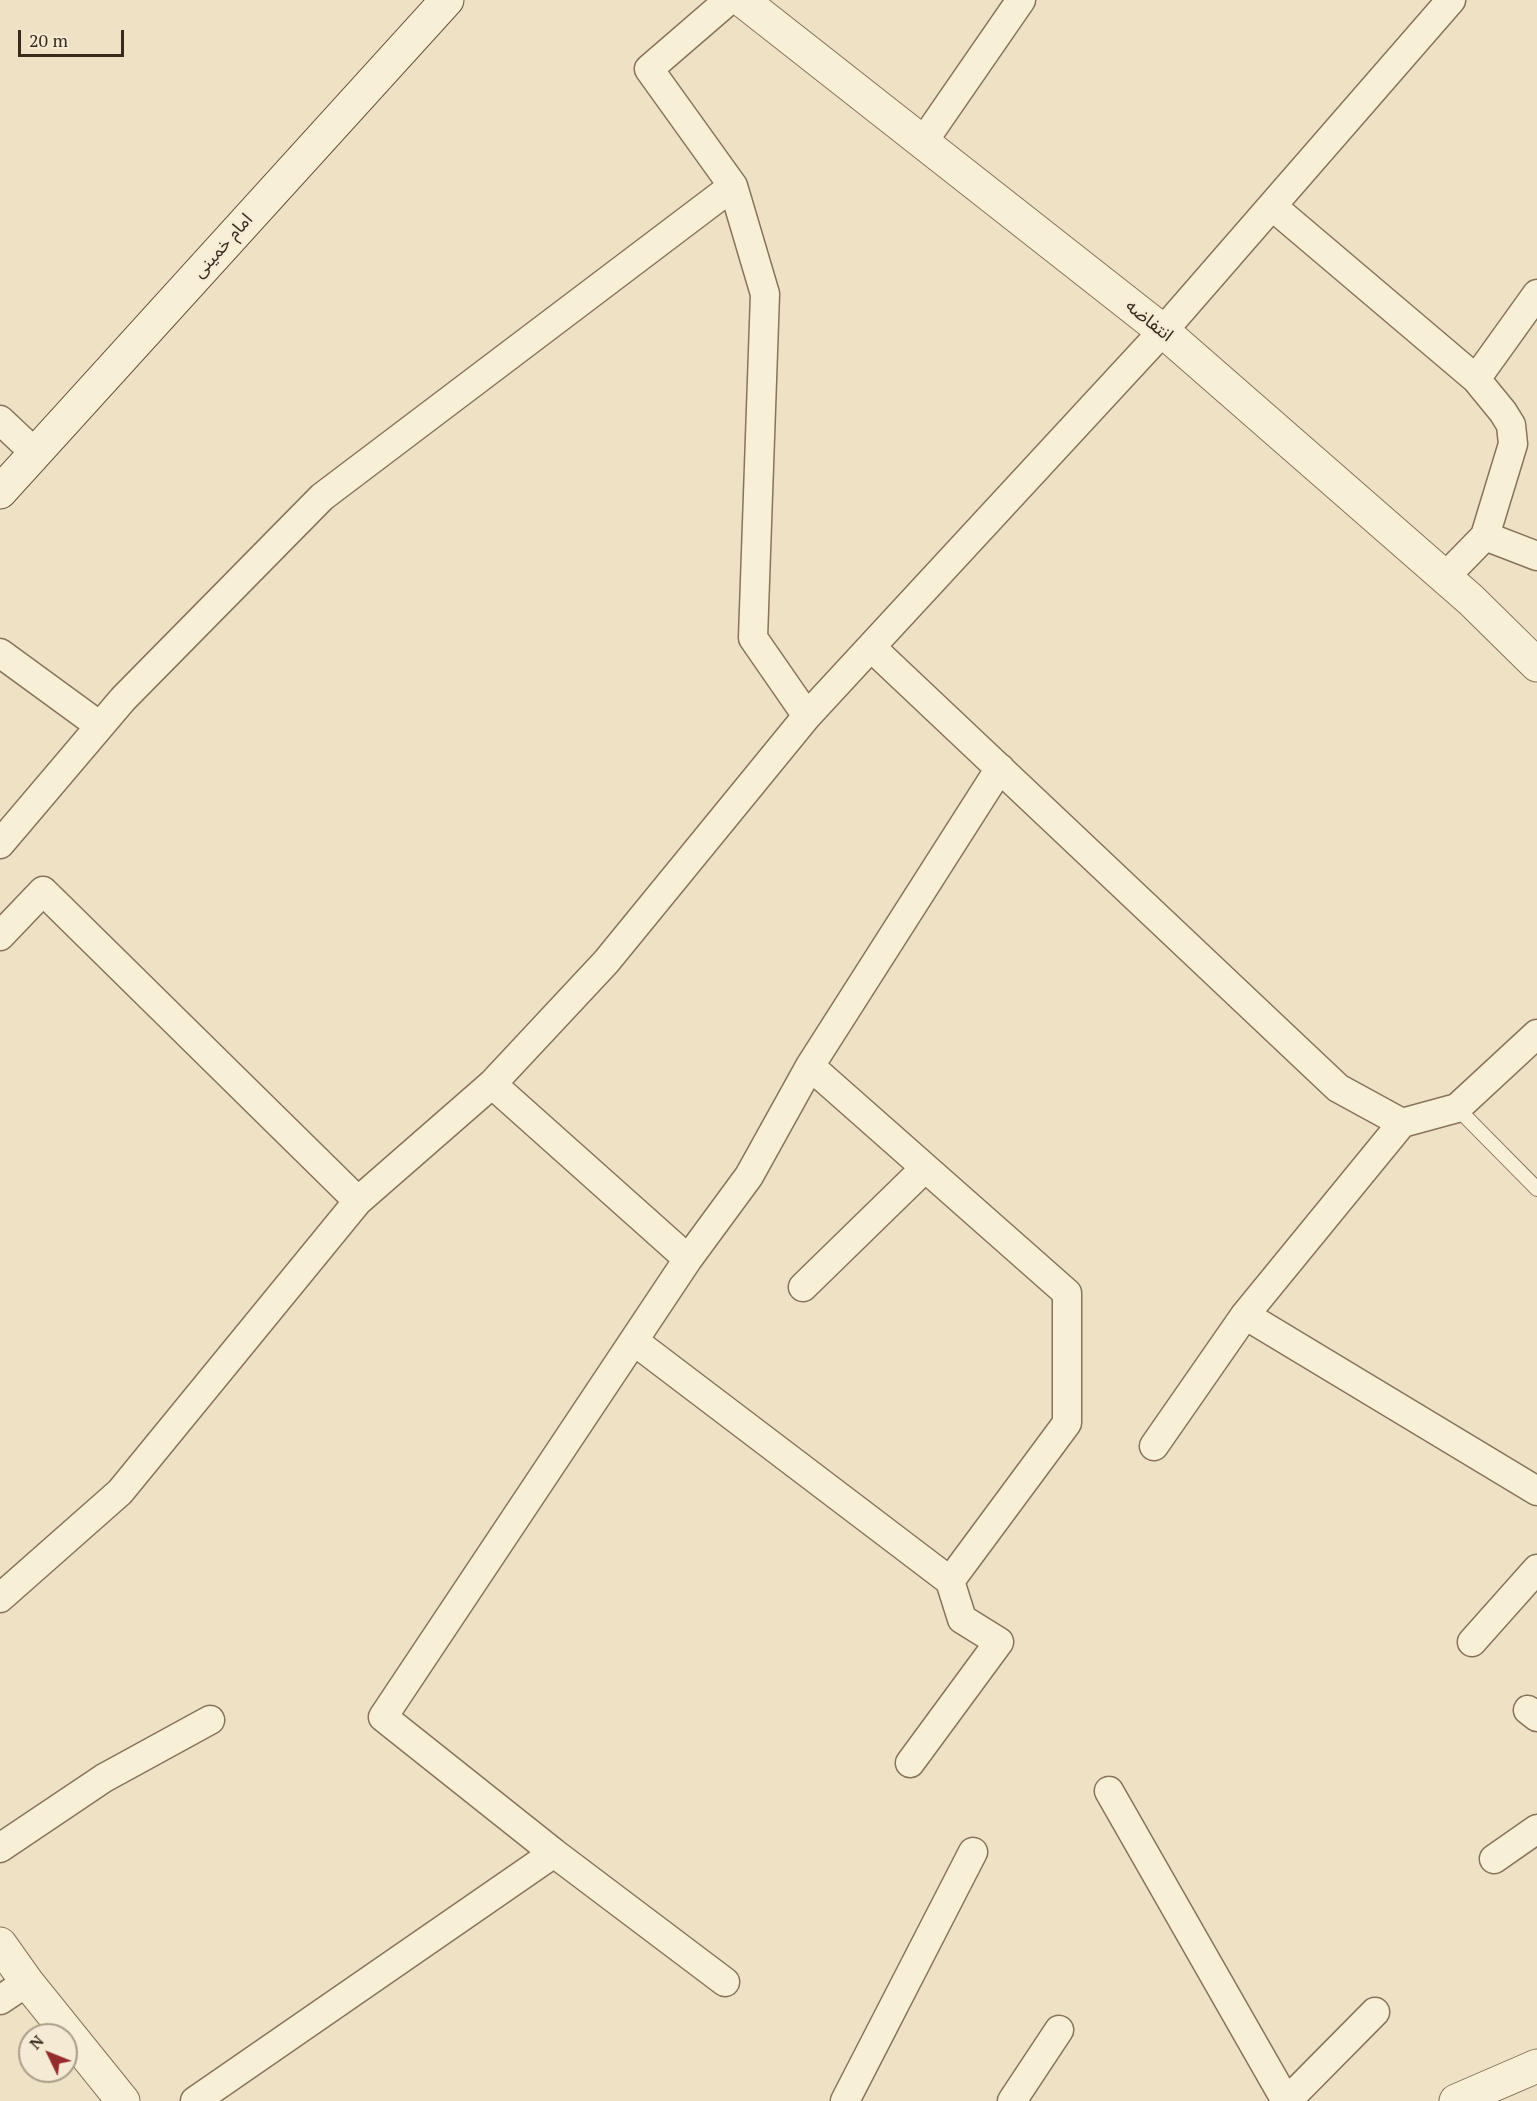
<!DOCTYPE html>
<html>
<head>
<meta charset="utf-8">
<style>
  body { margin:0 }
  #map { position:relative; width:1537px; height:2101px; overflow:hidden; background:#eee1c4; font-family:"PT Serif",serif }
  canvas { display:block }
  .north { position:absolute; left:18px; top:2023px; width:60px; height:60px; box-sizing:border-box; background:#f5ebd4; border:2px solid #a99e8b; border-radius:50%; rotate:313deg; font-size:16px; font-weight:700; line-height:24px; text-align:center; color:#382b1e }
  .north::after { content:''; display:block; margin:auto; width:21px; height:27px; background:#962b2c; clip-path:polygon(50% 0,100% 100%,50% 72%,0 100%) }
  .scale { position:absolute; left:18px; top:30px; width:106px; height:27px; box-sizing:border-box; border:3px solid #382b1e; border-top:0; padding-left:8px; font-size:18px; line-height:21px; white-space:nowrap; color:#382b1e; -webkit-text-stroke:4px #f5ebd4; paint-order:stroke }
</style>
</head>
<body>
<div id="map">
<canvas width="1537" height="2101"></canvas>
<div class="north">N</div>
<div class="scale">20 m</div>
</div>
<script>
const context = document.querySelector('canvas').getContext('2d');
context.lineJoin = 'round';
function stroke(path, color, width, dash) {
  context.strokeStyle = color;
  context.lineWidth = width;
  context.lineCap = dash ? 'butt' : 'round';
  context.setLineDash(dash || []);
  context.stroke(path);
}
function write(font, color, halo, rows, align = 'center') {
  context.font = font + ' "PT Serif","Noto Sans Arabic",serif';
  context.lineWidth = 4.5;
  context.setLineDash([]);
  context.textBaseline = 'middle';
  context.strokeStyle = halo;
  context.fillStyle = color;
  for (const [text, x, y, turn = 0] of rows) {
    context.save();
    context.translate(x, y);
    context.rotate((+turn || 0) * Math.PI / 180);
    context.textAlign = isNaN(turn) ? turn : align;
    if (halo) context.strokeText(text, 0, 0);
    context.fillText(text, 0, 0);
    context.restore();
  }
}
const service = new Path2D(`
  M1457,1108L1537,1189`);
const minor = new Path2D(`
  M729,0L649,69L733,186L765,294L753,638L807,716
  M923,142L1021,0
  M1272,206L1476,379L1503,412L1511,425L1513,444L1485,536L1445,577
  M1476,379L1537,294
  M0,420L35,453
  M1485,536L1537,556
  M871,647L1338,1088L1402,1123L1457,1108L1537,1034
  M0,653L100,726
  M0,844L123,699L322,497L733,186
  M0,936L43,891L358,1201
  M810,1066L1067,1293V1423L950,1581L962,1619L999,1642L910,1763
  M492,1084L688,1259
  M803,1287L925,1168
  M1245,1315L1537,1491
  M634,1341L950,1581
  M1154,1446L1245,1315L1402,1123
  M0,1598L120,1492L358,1201L492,1084L606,962L807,716L1163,331L1451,0
  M1472,1642L1537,1569
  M1528,1710L1537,1717
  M1109,1791L1286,2101
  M0,1848L104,1778L210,1720
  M1494,1859L1537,1829
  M725,1982L554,1853L383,1717L688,1259L749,1176L810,1066L1000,768
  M0,2000L27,1982
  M195,2101L554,1853
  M845,2101L973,1852
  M1012,2101L1059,2030
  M1287,2101L1375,2012`);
const tertiary = new Path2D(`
  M742,0L1163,331L1471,600L1537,665
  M0,1944L27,1982L123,2101
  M1456,2101L1537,2066`);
const secondary = new Path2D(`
  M0,492L447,0`);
stroke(service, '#88735b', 16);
stroke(minor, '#88735b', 31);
stroke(tertiary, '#88735b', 35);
stroke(secondary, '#6a543e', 35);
stroke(service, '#f8efd7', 14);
stroke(minor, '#f8efd7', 28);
stroke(tertiary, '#f8efd7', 33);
stroke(secondary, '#f8efd7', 33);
write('18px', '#382b1e', '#f5ebd4', [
  ["امام خمینی",223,246,-48],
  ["انتفاضه",1149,321,39]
]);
</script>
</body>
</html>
